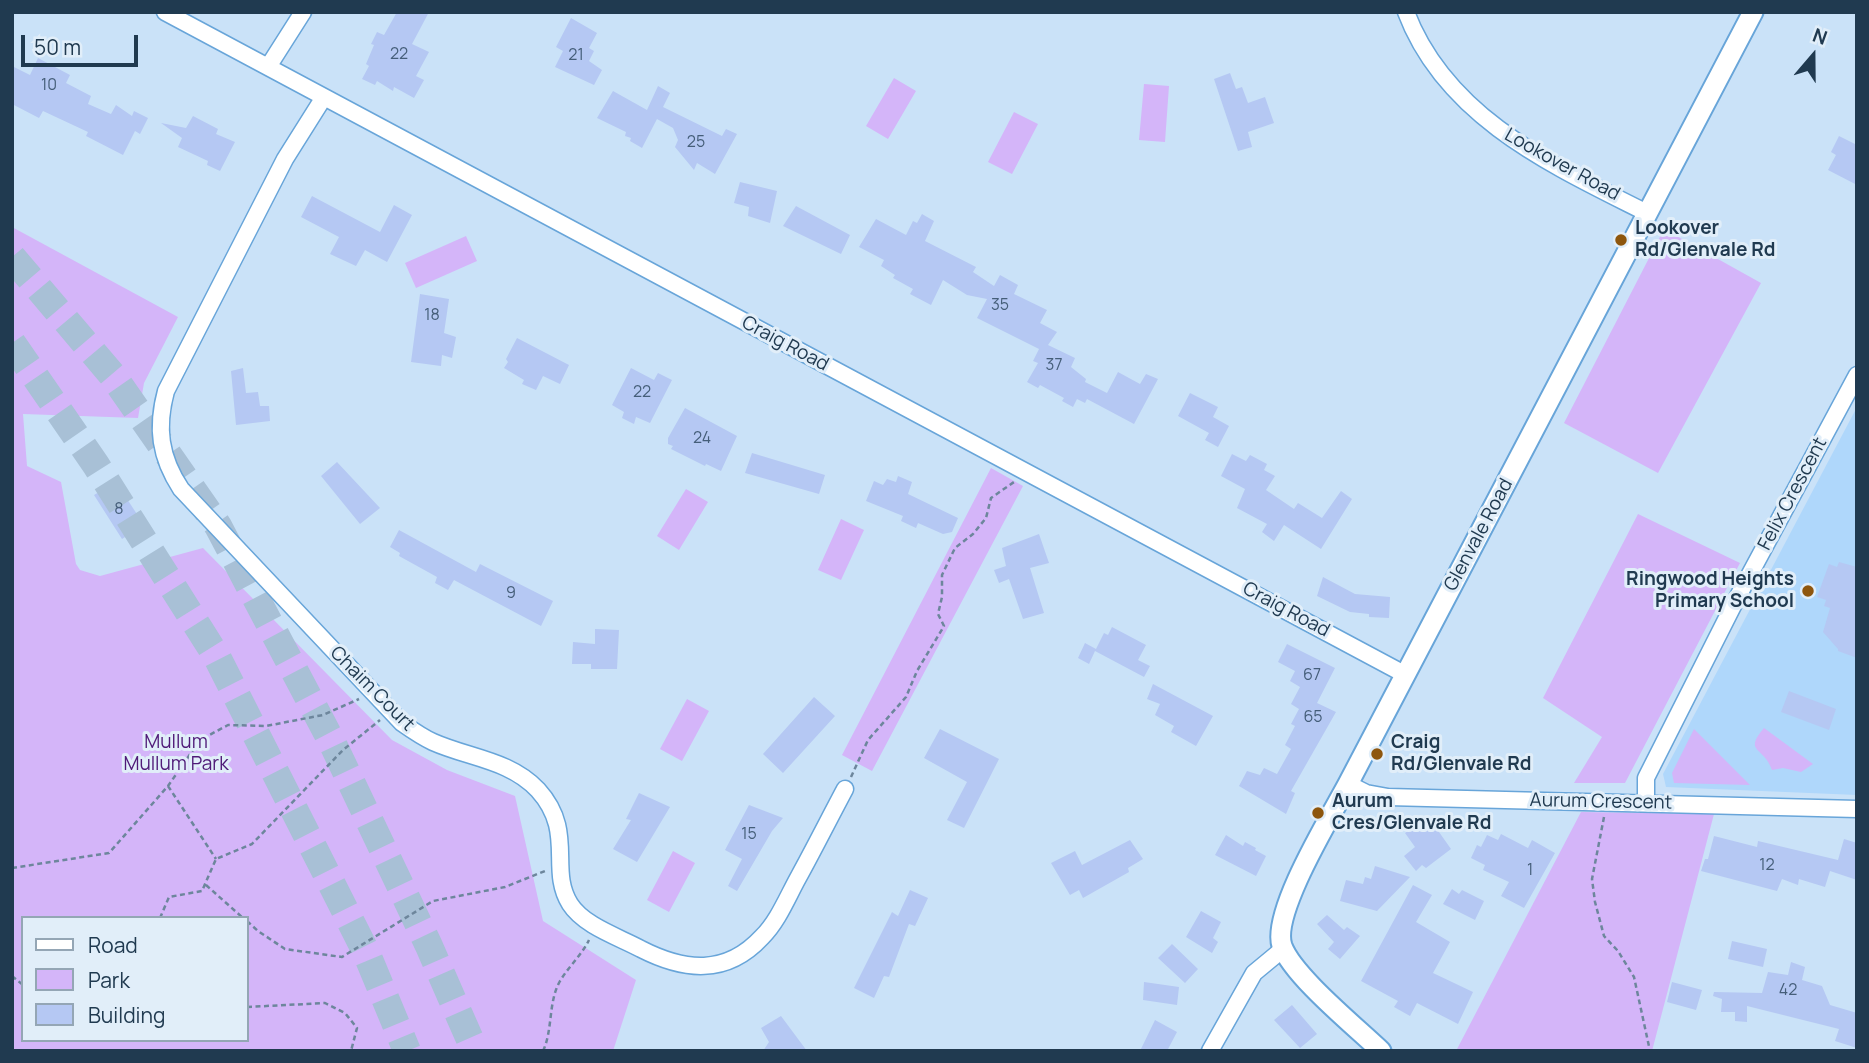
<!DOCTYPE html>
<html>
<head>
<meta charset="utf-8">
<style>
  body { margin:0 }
  #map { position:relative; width:1869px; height:1063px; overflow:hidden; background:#cae2f8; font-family:Manrope,sans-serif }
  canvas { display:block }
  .frame { position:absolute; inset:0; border:14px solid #203a50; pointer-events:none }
  .legend { position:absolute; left:21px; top:916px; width:228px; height:126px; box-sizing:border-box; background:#e1eef9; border:2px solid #94a6b5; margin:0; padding:9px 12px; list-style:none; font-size:21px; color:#203a50 }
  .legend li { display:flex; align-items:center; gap:14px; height:35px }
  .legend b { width:35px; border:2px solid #94a6b5 }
  .north { position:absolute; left:1778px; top:21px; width:70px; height:70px; -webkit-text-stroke:5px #e1eef9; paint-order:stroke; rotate:20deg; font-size:19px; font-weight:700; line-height:28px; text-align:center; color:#203a50 }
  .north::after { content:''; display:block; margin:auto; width:24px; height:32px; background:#203a50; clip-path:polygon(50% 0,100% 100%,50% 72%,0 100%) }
  .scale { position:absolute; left:21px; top:35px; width:117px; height:32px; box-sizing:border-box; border:4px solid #203a50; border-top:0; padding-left:9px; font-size:21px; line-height:24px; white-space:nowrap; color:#203a50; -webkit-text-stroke:5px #e1eef9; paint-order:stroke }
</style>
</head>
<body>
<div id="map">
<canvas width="1869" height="1063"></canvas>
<div class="frame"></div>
<ul class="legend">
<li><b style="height:9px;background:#fff"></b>Road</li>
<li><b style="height:19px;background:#d4b5f9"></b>Park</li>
<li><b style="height:19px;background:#b5c8f3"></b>Building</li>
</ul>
<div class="north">N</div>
<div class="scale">50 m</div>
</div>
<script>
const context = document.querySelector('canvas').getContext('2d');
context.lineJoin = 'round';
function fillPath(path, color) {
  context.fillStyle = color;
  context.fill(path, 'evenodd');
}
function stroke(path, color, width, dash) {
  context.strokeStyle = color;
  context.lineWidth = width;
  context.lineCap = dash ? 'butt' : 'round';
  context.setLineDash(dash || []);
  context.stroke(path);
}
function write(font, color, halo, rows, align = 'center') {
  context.font = font + ' Manrope,sans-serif';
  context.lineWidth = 6;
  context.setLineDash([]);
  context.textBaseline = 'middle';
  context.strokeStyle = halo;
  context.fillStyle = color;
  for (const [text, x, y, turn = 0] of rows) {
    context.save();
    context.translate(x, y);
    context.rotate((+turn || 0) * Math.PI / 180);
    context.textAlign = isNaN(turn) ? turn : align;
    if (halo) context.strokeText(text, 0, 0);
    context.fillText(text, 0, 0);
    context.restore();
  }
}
fillPath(new Path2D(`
  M1857,407V795L1666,787L1663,774Z`), '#afd7fb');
fillPath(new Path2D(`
  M894,78L916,91L888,139L866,126Z
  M1144,84L1169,86L1165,142L1139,140Z
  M1014,112L1038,124L1012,174L988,162Z
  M12,227L178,317L144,383L138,418L23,414L27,466L61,482L76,564L80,570L100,576L203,548L392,740L447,770L515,796L543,921L636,980L613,1051H12ZM23,918H247V1040H23Z
  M1664,229L1761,283L1658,473L1564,423Z
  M466,236L477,261L416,288L405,263Z
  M991,468L1023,486L872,771L842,755Z
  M686,489L708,502L679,550L657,536Z
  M1638,514L1740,563L1625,783H1574L1602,737L1543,698Z
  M841,519L864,530L841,580L818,570Z
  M687,699L709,711L682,761L660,749Z
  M1764,728L1813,764L1801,772L1783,768L1772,770C1764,746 1743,753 1764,728Z
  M1694,729L1750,785L1674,783L1672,773Z
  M1581,812L1714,814L1652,1051H1456Z
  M673,851L695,863L669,912L647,900Z`), '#d4b5f9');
fillPath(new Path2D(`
  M397,12H429L412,44L429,52L416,76L424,80L414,98L394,87L393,91L377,81L375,85L362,79L369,66L366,64L374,45L371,44L377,32L384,35Z
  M571,18L597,33L589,48L594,51L589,61L602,70L594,85L555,67L563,51L556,47Z
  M38,58L70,75L66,83L91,96L88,104L111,114L116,105L132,116L134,111L148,118L140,134L135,131L123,155L86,136L88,132L43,111L39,118L12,104V66L30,75Z
  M1230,73L1236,89L1242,87L1248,103L1265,97L1274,123L1248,132L1252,147L1238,151L1214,79Z
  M658,86L670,93L663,107L722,136L726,129L737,134L715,174L697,163L694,170L675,147L678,140L673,128L657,119L642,148L630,141L631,138L625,136L626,132L597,118L613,91L647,110Z
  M193,116L218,129L216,134L235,142L220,171L207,165L208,161L178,147L182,138L161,123L186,128Z
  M1839,136L1857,145V185L1828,170L1836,155L1831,152Z
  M740,182L777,191L770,223L748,216L749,207L734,203Z
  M312,196L380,232L394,205L412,215L387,262L365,250L356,266L330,254L339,237L301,217Z
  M796,206L850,235L841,254L783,226Z
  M922,214L934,221L925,241L976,267L973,272L994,286L1000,275L1018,285L1014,294L1047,310L1040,323L1057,332L1048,345L1075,358L1071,367L1086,379L1085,382L1107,393L1118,372L1140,384L1146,374L1158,379L1134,424L1087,399L1085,403L1077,399L1073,407L1062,401L1064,398L1040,385L1038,388L1027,382L1038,363L1033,361L1039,349L977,318L987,299L967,295L943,280L931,305L910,294L913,289L893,278L895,275L881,266L884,260L859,247L876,219L906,235L913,221L917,223Z
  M420,294L449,299L444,333L456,337L452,358L442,355L441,366L411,362Z
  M517,338L569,365L560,384L543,376L536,390L522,384L524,380L504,368L508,362L506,359Z
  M243,368L246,393L258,392L260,406H269L270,421L236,425L231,371Z
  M631,368L654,380L658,373L672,380L650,423L636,417L634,424L622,418L624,412L612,405Z
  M1190,393L1218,407L1213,417L1229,426L1218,447L1205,440L1209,433L1178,416Z
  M685,408L737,436L721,471L706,464L705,466L671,449L673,446L668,444V438Z
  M752,453L825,475L819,494L745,473Z
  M1232,454L1246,461L1250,455L1267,464L1264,470L1275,476L1266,490L1294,509L1298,503L1322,518L1341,491L1352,499L1321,549L1284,525L1274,541L1262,532L1267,524L1237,508L1245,489L1221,476Z
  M337,462L380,508L360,524L321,476Z
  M898,476L912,482L908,494L958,518L952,532L943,534L918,523L916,528L901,521L903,516L866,501L874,481L883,485L887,479L896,482Z
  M116,482L144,525L122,539L94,495Z
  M399,530L476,572L480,564L553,601L541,626L454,580L448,590L435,583L437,577L399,556L400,553L390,547Z
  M1039,534L1049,563L1030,568L1044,613L1023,619L1009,579L999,583L994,570L1006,566L1002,548Z
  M1839,562L1857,567V658L1838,651V649L1823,632L1830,608L1824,606L1826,600L1817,597L1829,564L1837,567Z
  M1323,577L1355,594L1390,597L1389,618L1369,617V614L1350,612L1317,596Z
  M1112,627L1146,645L1138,660L1150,666L1144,677L1095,651L1089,664L1078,658L1085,643L1096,649L1104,633L1108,635Z
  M595,629L619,630L617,669H591V664H572L573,642L595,644Z
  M1287,644L1335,668L1317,703L1336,712L1291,791L1295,793L1286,814L1239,786L1247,771L1260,775L1264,768L1277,774L1291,749L1285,745L1295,726L1291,724L1299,709L1291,704L1300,687L1290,681L1295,671L1278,662Z
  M1153,684L1213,716L1196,746L1171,732L1174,726L1155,715L1160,704L1147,699Z
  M1789,691L1836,709L1829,730L1781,712Z
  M814,697L835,716L783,773L763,754Z
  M940,729L999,759L964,828L947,820L967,782L924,758Z
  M639,793L670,807L637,862L613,849L631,820L626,819Z
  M749,805L783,818L772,831L737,891L728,886L742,859L725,850Z
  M1432,821L1441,830L1439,832L1451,849L1426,868L1422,865L1416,871L1404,856L1415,847L1405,833L1419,824L1422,828Z
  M1501,834L1528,848L1532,840L1555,853L1524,908L1501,896L1509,882L1483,870L1485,865L1471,858L1477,845L1481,847L1487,835L1498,840Z
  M1226,835L1243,846L1245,842L1256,848L1255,850L1266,856L1256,876L1215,855Z
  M1714,836L1757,847L1758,841L1838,860L1844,839L1857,843V880L1830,871L1825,887L1799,879L1798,885L1782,879L1777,891L1701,871L1705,859H1708Z
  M1130,840L1143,859L1128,868L1129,872L1083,898L1079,890L1070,895L1051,863L1075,851L1082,865Z
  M1375,866L1410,877L1377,911L1340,901L1346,880L1363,884L1365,877L1371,879Z
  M1413,885L1432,895L1416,922L1450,942L1433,973L1473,992L1458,1024L1417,1003L1410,1016L1394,1007L1398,1001L1361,981Z
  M1452,889L1459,894L1462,890L1484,901L1475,920L1443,904Z
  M910,890L928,898L915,926L909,924L889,977L884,976L874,998L854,988L892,912L898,916Z
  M1201,911L1221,922L1213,938L1218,942L1212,953L1186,937Z
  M1327,915L1344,930L1347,927L1360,936L1340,959L1328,949L1334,942L1317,924Z
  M1732,941L1767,949L1763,967L1728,959Z
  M1172,944L1198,969L1185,983L1158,958Z
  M1791,962L1805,967L1802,980L1822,986L1830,1005L1857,1013V1048L1835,1041L1839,1029L1747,1006V1022L1735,1021V1012H1721L1722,999L1713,996L1714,992L1762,993L1768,972L1788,975Z
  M1144,982L1179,987L1177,1005L1143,1000Z
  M1672,982L1702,990L1696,1010L1667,1002Z
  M1292,1005L1317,1034L1300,1048L1274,1020Z
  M781,1016L807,1051H763L769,1042L761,1028Z
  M1155,1020L1177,1032L1167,1051H1140Z`), '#b5c8f3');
stroke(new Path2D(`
  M12,257L113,376L218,526L332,742L429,946L475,1051
  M12,343L96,465L217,657L366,952L407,1051`), '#a8c0d6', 28, [28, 14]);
const minor = new Path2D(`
  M165,12L1406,675
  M1406,12C1446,118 1554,166 1647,213
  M268,67L303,12
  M324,97L285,159L166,391C156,428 160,457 181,489L402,723C412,730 422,737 433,742C469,758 510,760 538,790C576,832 548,869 570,904C584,926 619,937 641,949C684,971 726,976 762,937C778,921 787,898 798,878C814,849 829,819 845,789
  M1348,784L1366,793L1388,797L1857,809
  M1646,803V778L1736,600L1857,375
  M1210,1051L1254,973L1283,949`);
const tertiary = new Path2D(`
  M1381,1051C1356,1027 1293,976 1282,946C1271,913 1331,816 1348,784L1753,12`);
stroke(minor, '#68a5d9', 19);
stroke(tertiary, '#68a5d9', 23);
stroke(new Path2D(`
  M851,777L868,740L906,697L917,671L944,626L938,614L942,597V575L955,548L973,534L986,518L991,498L1014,482
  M168,786L216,859
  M1604,817L1592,879L1595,902L1604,936L1618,951L1634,977L1650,1051
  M12,868L109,853L168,786L200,740L228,725L266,726L323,715L359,699
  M206,885L243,918
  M160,918L169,897L202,891L216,859L252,844L343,750L380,720
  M247,921L258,931L285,949L342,957L433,901L505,887L545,871
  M12,976L23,985
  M247,1007L325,1003L345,1013L357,1028L351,1051
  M543,1051C553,1030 548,1002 560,981C569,966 581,956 589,940`), '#6d869c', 2.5, [5, 3.5]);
stroke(minor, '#fff', 16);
stroke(tertiary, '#fff', 19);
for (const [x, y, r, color] of [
  [1621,240,7,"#8e560d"],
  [1808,591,7,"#8e560d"],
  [1377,754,7,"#8e560d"],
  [1318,813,7,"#8e560d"]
]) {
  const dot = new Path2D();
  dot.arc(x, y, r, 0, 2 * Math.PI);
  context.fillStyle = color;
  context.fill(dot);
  stroke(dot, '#e1eef9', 2.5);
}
write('16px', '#455e79', null, [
  ["22",399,55],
  ["21",576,56],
  ["10",49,86],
  ["25",696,143],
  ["35",1000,306],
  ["18",432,316],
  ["37",1054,366],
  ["22",642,393],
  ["24",702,439],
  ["8",119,510],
  ["9",511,594],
  ["67",1312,676],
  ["65",1313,718],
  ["15",749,835],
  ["12",1767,866],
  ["1",1530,871],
  ["42",1788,991]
]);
write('19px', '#203a50', '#e1eef9', [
  ["Lookover Road",1562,165,29],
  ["Craig Road",785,344,28],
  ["Felix Crescent",1793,494,-62],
  ["Glenvale Road",1479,535,-62],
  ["Craig Road",1286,610,28],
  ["Chaim Court",372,689,45],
  ["Aurum Crescent",1601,802,1]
]);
write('bold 19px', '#203a50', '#e1eef9', [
  ["Lookover",1635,229],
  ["Rd/Glenvale Rd",1635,251],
  ["Ringwood Heights",1794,580,"right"],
  ["Primary School",1794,602,"right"],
  ["Craig",1391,743],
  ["Rd/Glenvale Rd",1391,765],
  ["Aurum",1332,802],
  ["Cres/Glenvale Rd",1332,824]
], 'left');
write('19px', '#4f1a78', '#e1eef9', [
  ["Mullum",176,743],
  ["Mullum Park",176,765]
]);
</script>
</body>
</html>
